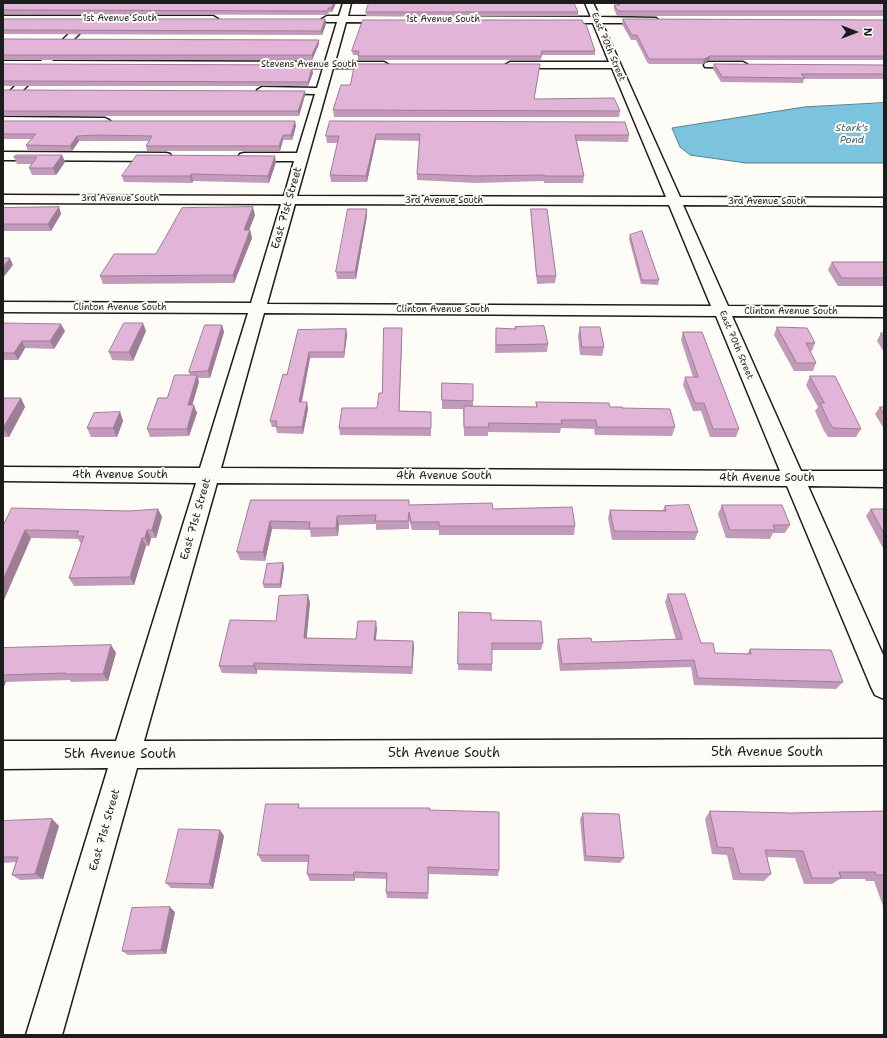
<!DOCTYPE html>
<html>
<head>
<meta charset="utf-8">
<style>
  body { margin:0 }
  #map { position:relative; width:887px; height:1038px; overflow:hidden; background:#fdfcf7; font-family:"Shantell Sans",sans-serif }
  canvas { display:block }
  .frame { position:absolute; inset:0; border:4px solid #1c1c1c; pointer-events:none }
  .north { position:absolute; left:835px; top:12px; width:40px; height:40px; -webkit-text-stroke:3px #fdfcf7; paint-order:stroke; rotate:90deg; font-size:11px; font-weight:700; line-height:16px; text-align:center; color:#1c1c1c }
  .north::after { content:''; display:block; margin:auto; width:14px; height:18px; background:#1c1c1c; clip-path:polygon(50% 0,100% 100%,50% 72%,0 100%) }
</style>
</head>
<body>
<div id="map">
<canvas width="887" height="1038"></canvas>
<div class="frame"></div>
<div class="north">N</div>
</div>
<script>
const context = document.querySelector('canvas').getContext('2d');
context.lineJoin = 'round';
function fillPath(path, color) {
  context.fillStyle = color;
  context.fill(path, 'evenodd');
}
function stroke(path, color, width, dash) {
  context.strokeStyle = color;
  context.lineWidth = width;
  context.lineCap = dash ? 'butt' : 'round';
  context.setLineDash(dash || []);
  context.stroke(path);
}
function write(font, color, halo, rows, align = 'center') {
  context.font = font + ' "Shantell Sans",sans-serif';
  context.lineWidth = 4;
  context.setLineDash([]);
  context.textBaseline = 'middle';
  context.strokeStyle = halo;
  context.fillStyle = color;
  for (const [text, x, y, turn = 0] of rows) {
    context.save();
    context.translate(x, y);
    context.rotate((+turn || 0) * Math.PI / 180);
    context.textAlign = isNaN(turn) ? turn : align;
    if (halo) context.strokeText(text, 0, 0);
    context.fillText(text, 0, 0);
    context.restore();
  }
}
const water = new Path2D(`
  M884,103V163H746L690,155L680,147L672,128L804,107Z`);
fillPath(water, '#7cc4dd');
stroke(water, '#568190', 1);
const minor = new Path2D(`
  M100,3H109L97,16H213L218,19L213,22H91L52,61L325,62L337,22H327L322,19L327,16H339L343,3H351L348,16L591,17L585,3H593L600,17L656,18L658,20L656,22L653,23H602L680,197L884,198V206L683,205L728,306L884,307V317L732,316L801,471H884V487L808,486L884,657V699L875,695L871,687L787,486L217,483L144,741L884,739V765L137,768L62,1035H26L108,768L3,769V741H116L196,483L3,481V467L200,468L248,313L3,312V302L251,303L281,204L3,203V195L284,196L294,161H244L240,160L238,157L240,154L244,153H297L315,94L262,93L257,90L262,87L317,88L323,68L46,67L7,106L3,107V98L34,67H3V61H41L81,22H3V16H86ZM346,22L593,23L609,62H510L505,65L510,68H612L666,197L297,196L333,68H384L389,65L384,62H335ZM295,204L669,205L711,306L267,304ZM264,313L716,316L780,471L221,468Z
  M709,62H743L748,65L743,68L705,67L704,65L705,63Z
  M3,117L105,118L109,120L111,122L109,124L105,126L3,125Z
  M3,152L166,153L170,154L172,157L170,160L166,161L3,160Z`);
stroke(minor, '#1c1c1c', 3);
fillPath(minor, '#fdfcf7');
fillPath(new Path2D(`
  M3,3H336L332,12H329L328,15L3,14Z
  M616,3H884V16H617L614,9V5H617Z
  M366,12H578V16H366Z
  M3,19H325L326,24L322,35L3,34Z
  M623,19L884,20V60H709L703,64H649L647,62L636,40H631L622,24Z
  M363,20L595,51V55H542L541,60H358V55H353L352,51Z
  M3,39L319,40V44L312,60H3Z
  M3,64L307,65L308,68H312L313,73L308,86H3Z
  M540,64L534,99L620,111L619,117H334L333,110L350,85Z
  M714,64L884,65V79H804L803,83L721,82L713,69Z
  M3,90L305,95L299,116H3Z
  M3,121L296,126L292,140H283L280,151H147L146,146L149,141H79L72,151H28L26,145L32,139H3Z
  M330,121L629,135L628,142L577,141L584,176L583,183H544V181L476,183L417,180V174L419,141L376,140L367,182H331L330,175L338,143H327L326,136Z
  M62,155L65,162L56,175H32L29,168L32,164H17L14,157Z
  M276,162L269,183L193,181L192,183L124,182L122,176Z
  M59,207L61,214L51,231H3V208Z
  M367,209V216L356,279H337L336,272Z
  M531,209L556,276L555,283L537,284L531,216Z
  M255,215L249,230H250L252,238L234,283L103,284L100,276Z
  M630,235L659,280L658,285L641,284L629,239Z
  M832,262H884V286H838L828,270Z
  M3,323L65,331L54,349L25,348L18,360H3Z
  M222,325L224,332L210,378H198L199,382L192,405L197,413L189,436L150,437L147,429L190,375L189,372Z
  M515,327L548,344L547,352L495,353L496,328L515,329Z
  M580,327L604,347L602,356L580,355L578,336Z
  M777,327L815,343L812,351H810L816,363L813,371H794L774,335Z
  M402,328V336L399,411L431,412V436L340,435L339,428L377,408Z
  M346,329L347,335L344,358H310L302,402H307L308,409L303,434L277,433L276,427H272L270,421L287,375L298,330Z
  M146,331L133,361L112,360L109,352Z
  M683,332L739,429L736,437H710L701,411H693L683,385L685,377H693L681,340Z
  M881,333H884V352L877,341Z
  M810,376L861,429L856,437H828L824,431L815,411L818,407L806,385Z
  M442,383L473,401V406L536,407V402L610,407L622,408L675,427L672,436L595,435L594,429L561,428L560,433L488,432V436H464L463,409H442Z
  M3,398H21L25,407L9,437H3Z
  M880,407H884V429L875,414Z
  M120,412L123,421L117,437H91L87,428Z
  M251,500L493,509L575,526L574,535H439V530H412L409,520V529L376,530V524L339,525L338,536L311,537L310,530L272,529L265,561L240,560L237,552Z
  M722,505L790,525L785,533H773L770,539L726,538L718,514Z
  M665,506L698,532L695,540H612L608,518L610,510H663Z
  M158,509L162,517L156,538H151L149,546H146L134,585L74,586L69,578L81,544L78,539L31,538L3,602V526L129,511Z
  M871,509H884V550L866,516Z
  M283,563L284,568L281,588H264L263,584Z
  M668,594L701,643L715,653L747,654L750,649L843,682L836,689L694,685L691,667L560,671L557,647L558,639L592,642L676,640L665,602Z
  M308,595L310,603L306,638L356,639L377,629L375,640L413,641L414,648L412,674L257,670V674L222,673L219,666L276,621Z
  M459,612L491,620L543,643L541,650H492V671L458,670Z
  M111,645L116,653L108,681L71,682L70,680L6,682L3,687V648Z
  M301,808L429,810L499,870L498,876L429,874L428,899L387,898L386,892L387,879L355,878V881H310L307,874L308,862H262L258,855Z
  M710,811L791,813L884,811V909L874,881H866L865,879H840L832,884H804L795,858L767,857L771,874L764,881L733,880L727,855L712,854L705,819Z
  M583,813L624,858L620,863L584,861L580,819Z
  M52,819L59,826L43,879L20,880L12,875L16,862L3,863V821Z
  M220,830L224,836L213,889L171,888L166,883Z
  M175,912L166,954L128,955L122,951Z`), '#c29bba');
fillPath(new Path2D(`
  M334,3H336L332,12L331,8Z
  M325,19L326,24L322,35L321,31Z
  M319,40V44L312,60V55Z
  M710,56L709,60L703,64L704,59Z
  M312,68L313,73L308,86V82Z
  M305,91V95L299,116L298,111Z
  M295,121L296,126L292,140L291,135Z
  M376,134V140L367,182L366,176Z
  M283,135V140L280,151L279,146Z
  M77,136L79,141L72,151L70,146Z
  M62,155L65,162L56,175L53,168Z
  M275,156L276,162L269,183L268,176Z
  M191,174L193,181L192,183L190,176Z
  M59,207L61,214L51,231L48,224Z
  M253,207L255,215L246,238L244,230Z
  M367,209V216L356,279L355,272Z
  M250,230L252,238L234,283L233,275Z
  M10,258L13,265L3,278V267Z
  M143,323L146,331L133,361L129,352Z
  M61,324L65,331L54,349L50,341Z
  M222,325L224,332L210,378L208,371Z
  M402,328V336L399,419V411Z
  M346,329L347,335L344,358V352Z
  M22,341L25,348L18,360L14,353Z
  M309,352L310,358L300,409L299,402Z
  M197,375L199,382L190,413L188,405Z
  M21,398L25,407L9,437L3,428Z
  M307,402L308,409L303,434L302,427Z
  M194,405L197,413L189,436L187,429Z
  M120,412L123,421L117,437L113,428Z
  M158,509L162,517L156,538L152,530Z
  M337,516L339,525L338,536L336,528Z
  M270,521L272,529L265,561L263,552Z
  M25,530L31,538L3,602V580Z
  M147,530L151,538L149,546L145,538Z
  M142,538L146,546L134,585L130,577Z
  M283,563L284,568L281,588L280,584Z
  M308,595L310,603L306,646L304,638Z
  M376,621L377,629L375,647L374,640Z
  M413,641L414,648L412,674V667Z
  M111,645L116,653L108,681L103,674Z
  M254,663L257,670V674L254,666Z
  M3,679L6,682L4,687L3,686Z
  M52,819L59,826L43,879L35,874Z
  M220,830L224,836L213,889L209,884Z
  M354,872L355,878V881L353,875Z
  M170,907L175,912L166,954L161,950Z`), '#9e7e97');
const building = new Path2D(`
  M3,3H334L331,8H328V11L3,10Z
  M369,3H574L578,12H366Z
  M619,3H884V11H618L614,5H619Z
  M3,19H325L321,31L3,30Z
  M623,19L884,20V56H710L704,59H650L648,57L637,35H632Z
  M363,20H582L584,24H586L595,51H542L541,56H358L359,51H352Z
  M3,39L319,40L312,55H3Z
  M3,64L307,65L305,68H312L308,82L3,81Z
  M355,64H540L534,99L614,98L620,111L333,110L341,85H350Z
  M714,64L884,65V74H801L805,78L723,77Z
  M3,90L305,91L298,111H3Z
  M3,121H295L291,135H283L279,146H146L152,136L98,135L77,136L70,146L26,145L36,134H3Z
  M330,121L625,122L629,135H575L584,176H545L544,175L476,176L417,174L420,134H376L366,176L330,175L339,136H326Z
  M16,155H62L53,168H29L37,157H14Z
  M137,155L275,156L268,176L191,174L190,176H122Z
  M59,207L48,224H3V208Z
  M253,207L244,230H250L233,275L100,276L114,254H156L182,208Z
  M348,209H367L355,272H336Z
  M531,209H547L556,276H537Z
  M642,231L659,280H642L630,235Z
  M3,258H10L3,267Z
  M832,262H884V278H842Z
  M3,323L61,324L50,341H22L14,353H3Z
  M124,323H143L129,352H109Z
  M205,325H222L208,371L189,372Z
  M544,326L548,344L496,345V328L516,329L515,327Z
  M580,327H600L604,347H582Z
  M777,327L807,328L815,343H806L816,363H797Z
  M384,328H402L399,411L431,412V428H339L342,408H377L379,393H382Z
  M346,329L344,352H309L299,402H307L302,427H276L277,421H270L283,374L287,375L298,330Z
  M683,332H702L739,429H713L704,403H695L685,377H698Z
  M881,333H884V338Z
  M175,375H197L188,405H194L187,429H147L158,398H167Z
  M810,376H835L861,429L833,428L829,422L820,403H824Z
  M442,383L473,384V401L442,400Z
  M3,398H21L3,428Z
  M536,402L609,403L610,407H622V408L670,409L675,427H597L596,420H561L562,424L488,423L489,427H464V406L537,407Z
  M880,407H884V414Z
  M120,412L113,428H87L94,413Z
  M251,500H409V505L492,503L493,509L572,507L575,526H439V522H411L409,512L408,521H375L376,515L337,516L336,528H309L310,522L270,521L263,552H237Z
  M689,505L698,532L614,531L610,510L666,511L665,506Z
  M722,505H782L790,525H773L775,530H730Z
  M12,508L129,511L158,509L152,530H147L145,538H142L130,577L69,578L84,536H76L79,531L25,530L3,580V526Z
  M871,509H884V533Z
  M283,563L280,584H263L267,564Z
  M668,594H685L701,643H713L715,653L751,654L750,649L831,650L843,682L698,678L694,660L562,664L558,639L591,638L592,642L682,639Z
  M308,595L304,638L356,639L358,621H376L374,640L413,641L412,667L254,663V666H219L230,620L276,621L279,596Z
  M459,612L491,613V620L541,621L543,643H492V664H458Z
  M111,645L103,674H65L66,673L3,675V648Z
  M266,804H299L298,808H430L429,810L499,812V870L428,867V893L386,892L387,873L354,872L353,875L307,874L309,855H258Z
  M710,811L791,813L884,811V876V875H876L875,872H839L841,878H812L803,851L765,850L771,874H740L733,848L718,847Z
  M583,813L619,814L624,858L586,856Z
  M52,819L35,874L12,875L18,857H3V821Z
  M179,829L220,830L209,884L166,883Z
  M170,907L161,950L122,951L132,908Z`);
fillPath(building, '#e1b4d8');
stroke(building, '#9e7e97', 1);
write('9px', '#1c1c1c', '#fdfcf7', [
  ["1st Avenue South",120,19],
  ["1st Avenue South",443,20],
  ["East 70th Street",608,47,67],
  ["Stevens Avenue South",309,65],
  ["3rd Avenue South",120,199],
  ["3rd Avenue South",444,201],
  ["3rd Avenue South",767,202],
  ["Clinton Avenue South",120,308],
  ["Clinton Avenue South",443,310],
  ["Clinton Avenue South",791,312],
  ["East 70th Street",736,345,67]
]);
write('italic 10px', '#425f69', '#fdfcf7', [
  ["Stark's",852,128],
  ["Pond",852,140]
]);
write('11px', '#1c1c1c', '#fdfcf7', [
  ["East 71st Street",287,208,-74],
  ["4th Avenue South",120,475],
  ["4th Avenue South",444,476],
  ["4th Avenue South",767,478],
  ["East 71st Street",196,519,-74],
  ["East 71st Street",105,830,-74]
]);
write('13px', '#1c1c1c', '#fdfcf7', [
  ["5th Avenue South",767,753],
  ["5th Avenue South",444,754],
  ["5th Avenue South",120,755]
]);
</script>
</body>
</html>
